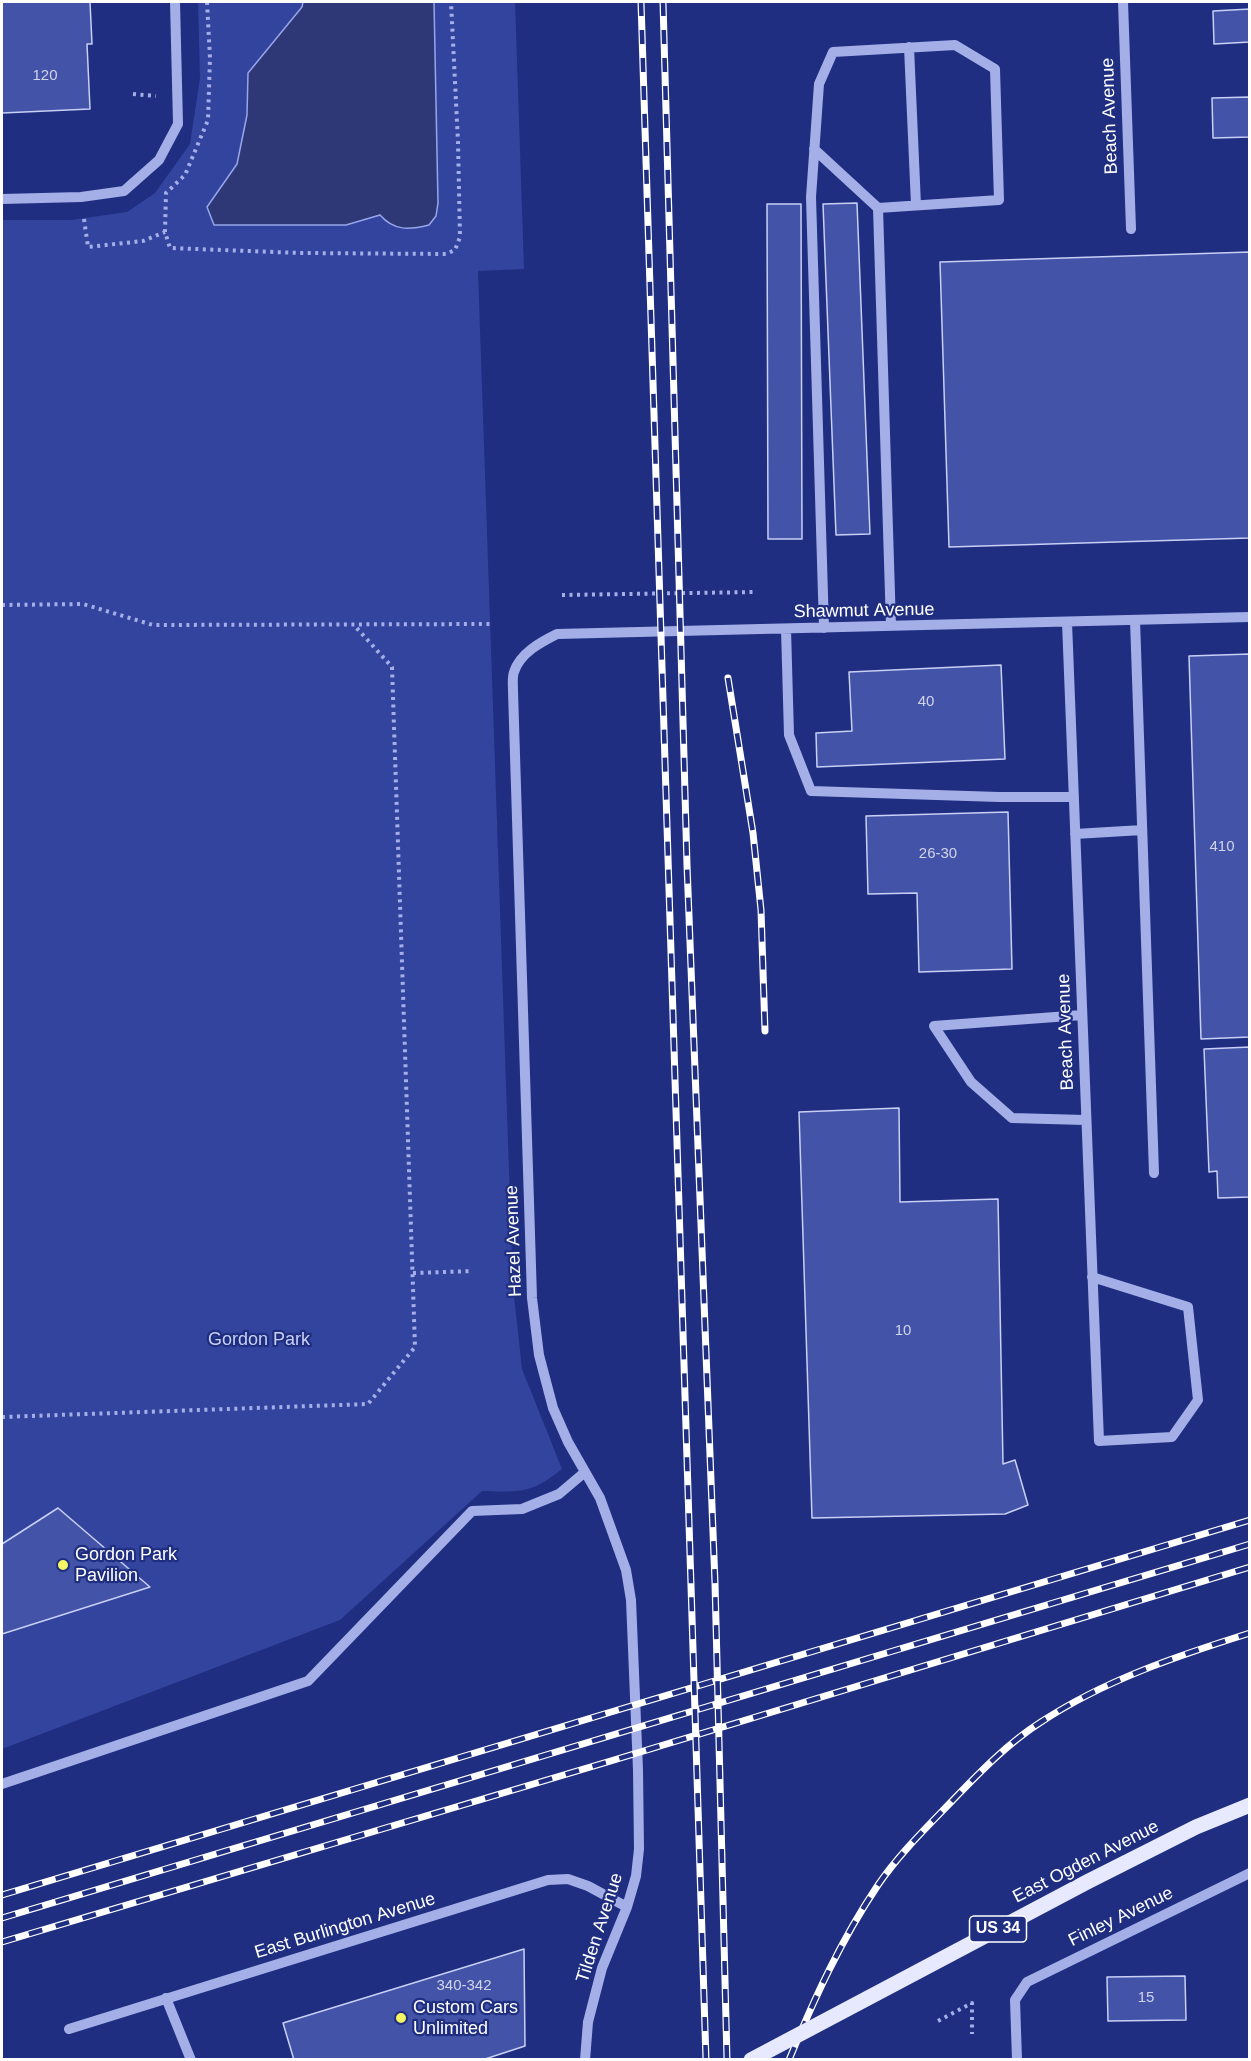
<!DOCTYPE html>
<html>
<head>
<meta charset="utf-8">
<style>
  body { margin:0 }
  #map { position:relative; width:1251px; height:2061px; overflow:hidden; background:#1f2e80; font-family:Arial,sans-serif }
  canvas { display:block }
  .frame { position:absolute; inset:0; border:3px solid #fff; pointer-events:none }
</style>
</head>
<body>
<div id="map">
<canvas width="1251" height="2061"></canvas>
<div class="frame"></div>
</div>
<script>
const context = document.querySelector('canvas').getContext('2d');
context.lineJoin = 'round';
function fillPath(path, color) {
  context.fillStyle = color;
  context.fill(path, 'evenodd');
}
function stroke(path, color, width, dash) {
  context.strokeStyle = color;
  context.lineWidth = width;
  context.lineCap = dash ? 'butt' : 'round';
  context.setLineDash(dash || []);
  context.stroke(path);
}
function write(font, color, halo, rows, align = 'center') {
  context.font = font + ' Arial,sans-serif';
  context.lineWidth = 4.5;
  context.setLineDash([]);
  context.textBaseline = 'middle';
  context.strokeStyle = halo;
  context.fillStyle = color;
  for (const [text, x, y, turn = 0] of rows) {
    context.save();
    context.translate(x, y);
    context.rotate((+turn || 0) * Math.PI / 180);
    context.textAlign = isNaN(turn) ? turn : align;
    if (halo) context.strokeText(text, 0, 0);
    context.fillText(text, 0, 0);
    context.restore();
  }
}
fillPath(new Path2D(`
  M198,2H515L524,269L478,271L513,1287L522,1369L562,1469C531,1494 520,1492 482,1491L340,1620L2,1749V220H71L127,212L155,193L190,144L200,78Z`), '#33449f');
const water = new Path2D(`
  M303,2H434L438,203L436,216L429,225C409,230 394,231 380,215L346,225H214L207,207L237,164L247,115L248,73L302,7Z`);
fillPath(water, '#2e3876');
stroke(water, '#97a6ea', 1.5);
const building = new Path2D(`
  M2,2H90L92,44H87L90,109L2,113Z
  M1250,9V42L1214,44L1213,11Z
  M1250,97V137L1213,138L1212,98Z
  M857,203L870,534L836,535L823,204Z
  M767,204H801L802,539H768Z
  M1250,252V538L949,547L940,262Z
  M1250,654V1037L1201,1039L1189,656Z
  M1001,665L1005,759L817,767L816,733L852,731L849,672Z
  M1008,812L1012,969L919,972L917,893L868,894L866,816Z
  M1250,1047V1197L1218,1198L1217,1171L1209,1172L1204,1049Z
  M899,1108L900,1202L998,1199L1003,1464L1015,1460L1028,1505L1005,1514L812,1518L799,1112Z
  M58,1508L150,1587L2,1634V1544Z
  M524,1949L525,2046L482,2060H294L283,2023Z
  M1185,1976L1186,2020L1108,2021L1107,1977Z`);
fillPath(building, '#4353a8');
stroke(building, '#c8d0f6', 1.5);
stroke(new Path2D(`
  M207,2L210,58L208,120L185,175L166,193L165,232L170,248L300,253L446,254L455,250L460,237L458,142L451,2
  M133,94L156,96
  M84,219L88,247L143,241L165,232
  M562,595L755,592
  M2,605L83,604L153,625L492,624
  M413,1273L473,1271
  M2,1417L368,1404L415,1347L392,667L354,625
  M938,2021L972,2003V2034`), '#a4afe8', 4, [3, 4.5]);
stroke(new Path2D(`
  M1123,2L1131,229
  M909,47L916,205
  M814,149L878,208L891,626
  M2,199L81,197L124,191L159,160L178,124L175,2
  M1135,620L1154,1173
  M1067,622C1077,895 1087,1168 1099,1441L1172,1437L1198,1400L1188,1307L1092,1277
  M824,628L811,197L819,84L833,52L955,45L995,69L999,200L878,208
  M786,629L789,735L811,791L999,797H1074
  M1075,834L1142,830
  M1082,1015L934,1026L971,1082L1012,1118L1085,1120
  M2,1784L308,1681L472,1511L522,1509L559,1494L585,1472
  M166,1998L191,2060
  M69,2029L548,1880L568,1879L588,1886L627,1907
  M585,2060L588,2022L602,1968L627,1907L636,1876L639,1849L638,1770L631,1600L626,1570L600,1498L568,1442L553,1408L539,1355L532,1298L513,691C513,685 512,677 514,672C520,653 541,642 557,634L1250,617
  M1017,2060L1015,2000L1027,1982L1250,1873`), '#a4afe8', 10);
const rail = new Path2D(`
  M641,2L706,2060
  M663,2L687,865L715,1583L727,2060
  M728,678L753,833L761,910L765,1031
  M2,1895L1250,1520
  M2,1918L1250,1544
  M2,1942L614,1760L1250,1567
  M789,2060C814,1999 841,1940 878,1885C899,1854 927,1827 953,1800C980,1772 1008,1743 1041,1722C1105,1680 1177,1656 1250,1633`);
stroke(rail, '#fff', 7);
stroke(rail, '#1f2e80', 4.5, [14]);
stroke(new Path2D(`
  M751,2060L1087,1882L1196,1827L1250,1805`), '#e7e9fe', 15);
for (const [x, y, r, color] of [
  [63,1565,6,"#f6f664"],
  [401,2018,6,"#f6f664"]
]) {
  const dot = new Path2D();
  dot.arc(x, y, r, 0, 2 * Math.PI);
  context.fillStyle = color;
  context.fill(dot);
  stroke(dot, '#1f2e80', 2);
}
write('15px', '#d0d4e9', null, [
  ["120",45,76],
  ["40",926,702],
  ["410",1222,847],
  ["26-30",938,854],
  ["10",903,1331],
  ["340-342",464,1986],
  ["15",1146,1998]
]);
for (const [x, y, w] of [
  [998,1929,57]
]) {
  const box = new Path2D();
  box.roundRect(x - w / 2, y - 13, w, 26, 4.5);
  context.fillStyle = '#1f2e80';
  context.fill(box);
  stroke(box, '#fff', 1.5);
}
write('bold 16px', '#fff', null, [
  ["US 34",998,1929]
]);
write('18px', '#fff', '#1f2e80', [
  ["Beach Avenue",1110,116,-92],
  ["Shawmut Avenue",864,611,-1],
  ["Beach Avenue",1066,1032,-92],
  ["Hazel Avenue",514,1241,-92],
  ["East Ogden Avenue",1086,1862,-27],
  ["Finley Avenue",1121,1917,-26],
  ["East Burlington Avenue",345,1926,-17],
  ["Tilden Avenue",600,1928,-72]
]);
write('18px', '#c8d0f6', '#1f2e80', [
  ["Gordon Park",259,1340]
]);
write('18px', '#fff', '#1f2e80', [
  ["Gordon Park",75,1555],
  ["Pavilion",75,1576],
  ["Custom Cars",413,2008],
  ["Unlimited",413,2029]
], 'left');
</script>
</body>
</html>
